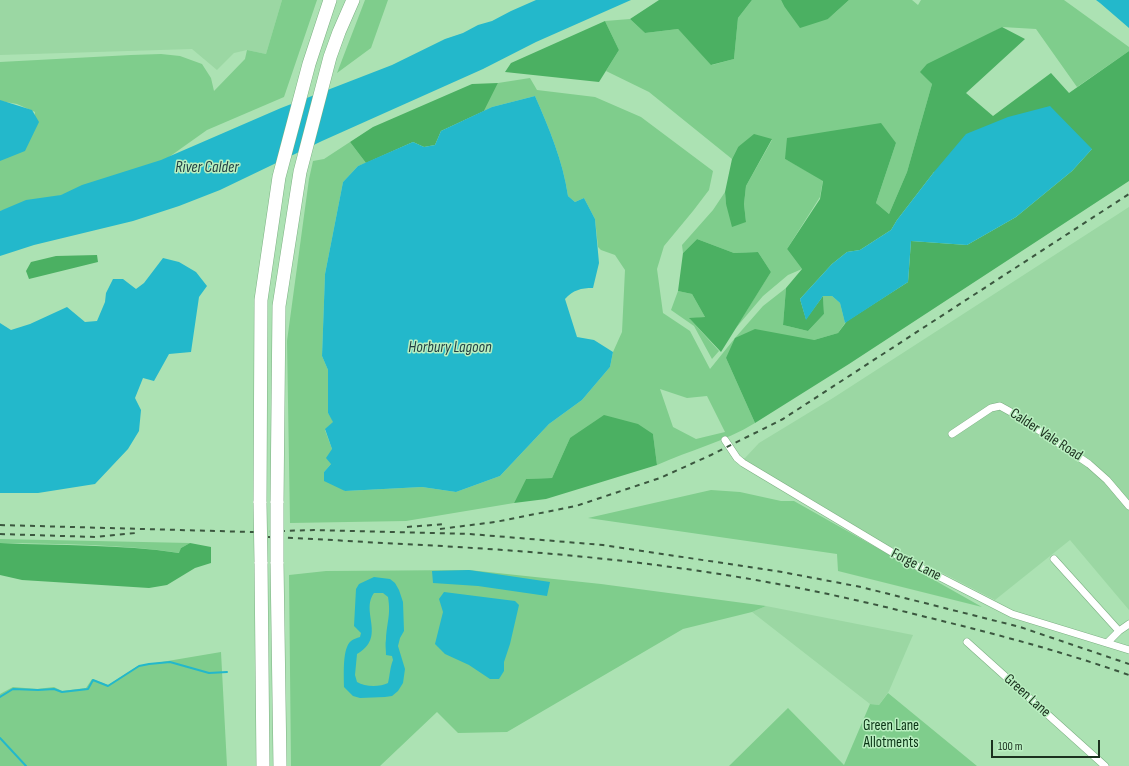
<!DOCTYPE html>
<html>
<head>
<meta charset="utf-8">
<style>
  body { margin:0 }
  #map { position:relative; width:1129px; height:766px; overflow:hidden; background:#ace2b3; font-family:"Sofia Sans Condensed",sans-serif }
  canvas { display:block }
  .scale { position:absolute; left:991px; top:740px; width:109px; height:18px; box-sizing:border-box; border:2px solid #1c311f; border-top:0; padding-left:5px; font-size:12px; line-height:14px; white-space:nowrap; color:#1c311f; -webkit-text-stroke:3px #b9efc0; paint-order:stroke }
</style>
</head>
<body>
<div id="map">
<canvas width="1129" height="766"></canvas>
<div class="scale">100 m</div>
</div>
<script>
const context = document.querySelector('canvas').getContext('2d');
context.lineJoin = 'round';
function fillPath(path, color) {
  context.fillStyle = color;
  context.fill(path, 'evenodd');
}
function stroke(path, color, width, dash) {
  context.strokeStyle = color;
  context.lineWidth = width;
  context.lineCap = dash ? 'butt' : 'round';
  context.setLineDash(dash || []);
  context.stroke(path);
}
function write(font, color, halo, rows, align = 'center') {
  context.font = font + ' "Sofia Sans Condensed",sans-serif';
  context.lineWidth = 3;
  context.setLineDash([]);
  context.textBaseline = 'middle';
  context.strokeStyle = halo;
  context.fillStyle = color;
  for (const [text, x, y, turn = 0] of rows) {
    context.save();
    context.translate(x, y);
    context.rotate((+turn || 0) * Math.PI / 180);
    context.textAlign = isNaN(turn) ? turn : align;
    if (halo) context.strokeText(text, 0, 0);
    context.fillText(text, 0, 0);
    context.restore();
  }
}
fillPath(new Path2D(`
  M0,0H282L266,54L247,50L234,53L217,70L192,49L0,55Z
  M1129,207V610L1070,540L995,600L921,562L909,560L894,548L882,544L870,535L801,493L756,470L737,458H745L759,443L833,398Z
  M766,606L913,635L889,691L879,705L870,704L752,612Z`), '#9bd7a3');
fillPath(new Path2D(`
  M282,0H317L284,97L207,130L162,162L62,195L0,211V159L34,120L35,112L17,104L0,101V62L131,55L161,54L180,56L202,64L211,78L214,91L245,59L247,50L266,54Z
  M365,0H388L371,48L337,73Z
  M752,0H781L784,6L828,19L849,0H912L918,5L921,0H1064L1129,47V51L1077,87L1036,29L1002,27L921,72L932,84L907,172L889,214L876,203L896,143L785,159L823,180L820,197L787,249L802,269L788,275L763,296L735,329L771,272L758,252L734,253L697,239L683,253L682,245L713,210L725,192L726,204L746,222L744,204L746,186L772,140L738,147L732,159L649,92L606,71L619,50L605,21L630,19L645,33L678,29L712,65L734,59L738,18Z
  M530,78L537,90L595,97L641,117L713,171L709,190L693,211L664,246L657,269L663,313L690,331L710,369L735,338L763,306L786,288L783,325L808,331L824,314L823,296H832L840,303L845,323L838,333L814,340L726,358L755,423C724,442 690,450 657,465L653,434L570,438L552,478L526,479L514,503L406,521L290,523L287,341L309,179L313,161L324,159L350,142L366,163L358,166L343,182L325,274L322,356L328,370V413L334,422L325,430L332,449L331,464L324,472L345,491L422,487L456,492L500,476L549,424L582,400L610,367L613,352L622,332L625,270L615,255L601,250L598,247L595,219L584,198L575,202L568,196C563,161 549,128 535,96L492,107L484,111L498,83ZM660,389L687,398L707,396L725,432L696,439L673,427Z
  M678,291L692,294L705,317L690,319L719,351L712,359L694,326L671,310Z
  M711,490L740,492L781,501H794L982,607L838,571L837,554L588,518Z
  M0,539L190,543L181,548L180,553C121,544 60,544 0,543Z
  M469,570L601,584L766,606L752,612L683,629L507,732L458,733L437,712L380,766H291L289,575L326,571Z
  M221,652L227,766H0V694L13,687L37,689L54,687L62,691L86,688L92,679L108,685L138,666Z
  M888,693L977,766H729L788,708L844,765L870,704L879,705Z`), '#7fcd8c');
fillPath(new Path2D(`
  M659,0H752L738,18L734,59L711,65L678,29L645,33L630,19Z
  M781,0H849L828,19L800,28L784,6Z
  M605,21L619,50L599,82L505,72L511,63Z
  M1002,27L1025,39L966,93L993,116L1051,73L1069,93L1129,51V181L849,364L755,423L726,358L735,338L755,329L814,340L838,333L847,321L908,282L911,241L967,245L1016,217L1072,171L1092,149L934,172L897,220L891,230L860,250L847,252L832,264L800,299L806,319L823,296L824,314L808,331L783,325L786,288L802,269L787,249L820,199L823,181L785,159L787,138L881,123L896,143L876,203L889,214L907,172L932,84L920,72L927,64Z
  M498,83L484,111L441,131L435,145L424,147L413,142L366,163L350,142L373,127L472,84Z
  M754,134L772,139L746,186L744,204L746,222L732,227L726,204L725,192L732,159L738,147Z
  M697,239L734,253L758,252L771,272L721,352L689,318L705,317L692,294L678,291L683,253Z
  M97,255L98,262L29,279L26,271L31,262L56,256Z
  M604,415L638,424L653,434L657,465L546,499L514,503L526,479L552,478L570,438Z
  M0,543C60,546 120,544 179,553L181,548L190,543L211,547V563L195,568L167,585L149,588L22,580L0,575Z`), '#4bb062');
fillPath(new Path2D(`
  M536,0H631L536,42L483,69L322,141L220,190L179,206L133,221L34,245L0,256V211L26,200L61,195L82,185L161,160L281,108L392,65L445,39L463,33L478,25L492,21L511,11Z
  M1096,0H1129V28L1100,3Z
  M535,96C549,128 563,161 568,196L575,202L584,198L595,219L599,263L593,288C581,288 573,290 565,299L577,337L594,340L613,352L610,367L582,400L549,424L500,476L456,492L422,487L345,491L324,481V472L331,464L326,458L332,449L325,429L333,422L328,413V370L322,356L325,274L343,182L358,166L413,142L424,147L435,145L441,131L492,107Z
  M0,100L32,110L39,122L25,151L0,161Z
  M1050,106L1092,149L1072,171L1016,217L967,245L911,241L908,282L845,323L840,303L832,296H823L806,320L800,299L832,264L847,252L860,250L891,230L897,220L934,172L966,134L1008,117Z
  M163,258L179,262L196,272L207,286L199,297L191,352L169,354L154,381L143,378L135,398L141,410L139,431L128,449L95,484L38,493H0V323L11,330L30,324L67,307L85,322L97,321L105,302L106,293L113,279H123L136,289L144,283Z
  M469,570L550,582L547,596L478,586L433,583L432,571Z
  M374,577L390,579L395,583L399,590L403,602L404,631L400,638L398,646L405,669L403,683L398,691L392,696L385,697L360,698L353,696L344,687C344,676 342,648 351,641C353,639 357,638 360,637L361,633L354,626L356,589L359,584ZM374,593H383L388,597C391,615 387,621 386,639C385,644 386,650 386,655L392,656L393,660C390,667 390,675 388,683C380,687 365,687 357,682L355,675L357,654C387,637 360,612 374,593Z
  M444,592L515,601L519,605L510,644L504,662V671L499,679H490L469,665L445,654L435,644L443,612L439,599Z`), '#23b8cb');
stroke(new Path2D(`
  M0,697L13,689L38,690L54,689L62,692L88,689L93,680L108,686L139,666L149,664L170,662L209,673L227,672
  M0,738L26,766`), '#23b8cb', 2);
const minor = new Path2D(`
  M952,434L991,408L1000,406L1018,416L1089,464L1107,480L1129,506
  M725,440L737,458L743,463L910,563L932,573L1012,614L1129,650
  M1054,559L1119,631
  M967,642L1105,766
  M1107,643L1119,631L1129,624`);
const motorway = new Path2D(`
  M260,503L261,300L279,177L309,64L330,0
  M277,503L279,306L300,172L330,57L339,32L353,0
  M261,562L263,766
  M277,562L280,766`);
stroke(minor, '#7baf82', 8);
stroke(motorway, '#7baf82', 14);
stroke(minor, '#fff', 7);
stroke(motorway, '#fff', 13);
stroke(new Path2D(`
  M0,525L252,532L314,530L470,534L603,545L782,572L861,587L1020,627L1129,664
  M407,527L446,524
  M440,529L495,522L576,506L660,478L711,455L783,419L1129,194
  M0,534L95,537L136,533
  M268,537C300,538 332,540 365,542C467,547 570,553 671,567C756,578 839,595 922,616C992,633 1061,651 1129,675`), '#3b573f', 2, [5, 5]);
const motorwayBridge = new Path2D(`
  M260,503L261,562
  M277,503V562`);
stroke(motorwayBridge, '#7baf82', 14, []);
stroke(motorwayBridge, '#fff', 13);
write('15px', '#1c311f', '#b9efc0', [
  ["Calder Vale Road",1046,435,33],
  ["Forge Lane",916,565,27],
  ["Green Lane",1027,696,42]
]);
write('15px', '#0a3415', '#b9efc0', [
  ["Green Lane",891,726],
  ["Allotments",891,743]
]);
write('italic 16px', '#223f43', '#b9efc0', [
  ["River Calder",207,168],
  ["Horbury Lagoon",450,348]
]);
</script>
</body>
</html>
